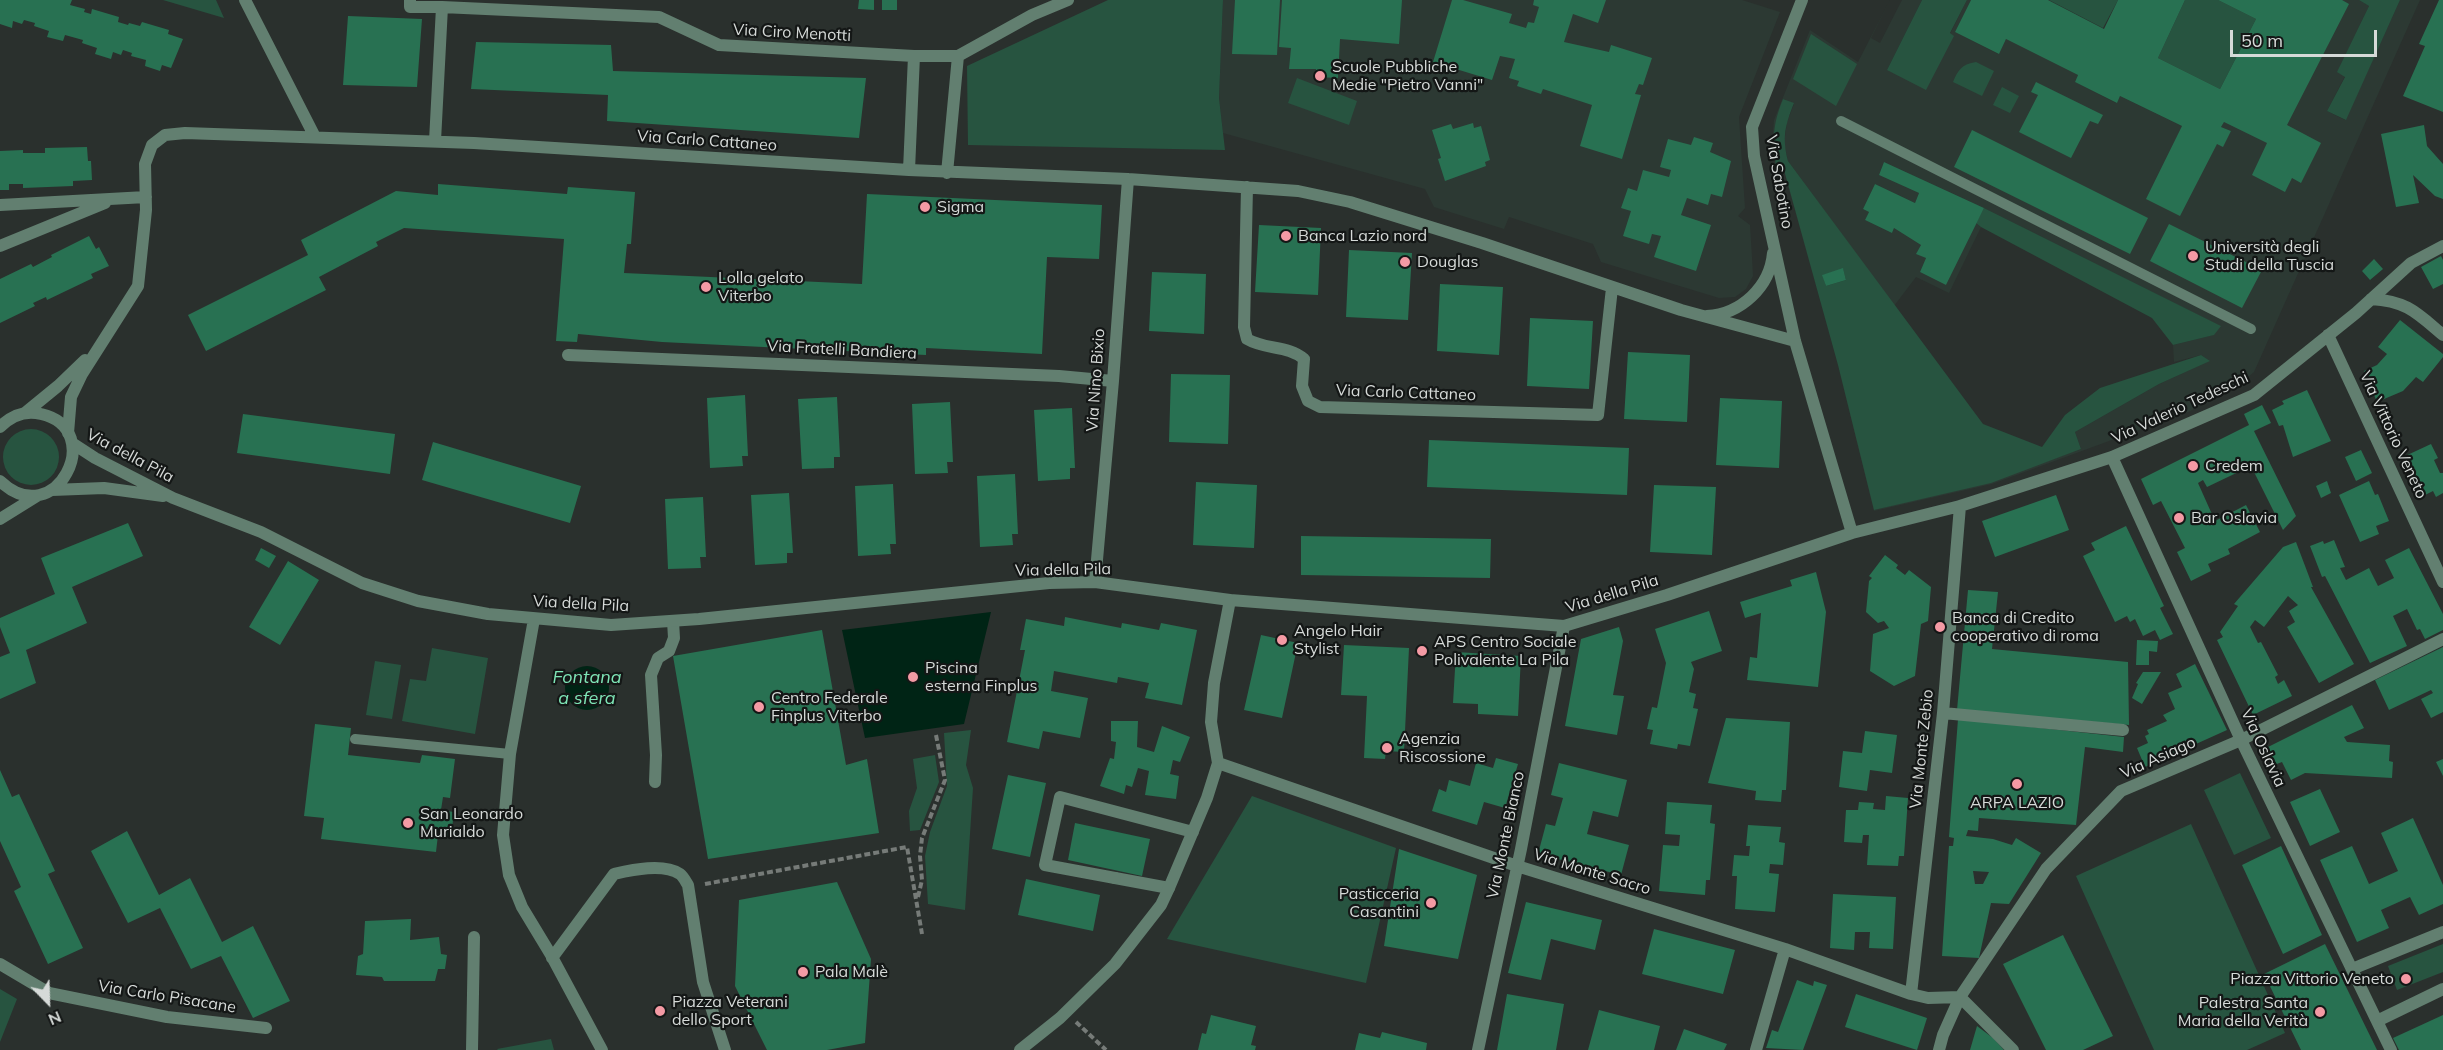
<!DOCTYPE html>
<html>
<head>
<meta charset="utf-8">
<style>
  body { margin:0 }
  #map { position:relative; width:2443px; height:1050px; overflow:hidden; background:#2a302d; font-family:Mulish,sans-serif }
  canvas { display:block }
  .north { position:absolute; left:18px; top:972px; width:60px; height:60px; -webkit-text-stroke:4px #141716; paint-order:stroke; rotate:157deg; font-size:16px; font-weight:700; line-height:24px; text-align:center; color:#d6dad8 }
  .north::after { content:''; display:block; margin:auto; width:21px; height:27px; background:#d6dad8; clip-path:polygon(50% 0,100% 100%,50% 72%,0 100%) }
  .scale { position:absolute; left:2230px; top:30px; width:147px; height:27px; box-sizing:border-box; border:3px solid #d6dad8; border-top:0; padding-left:8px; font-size:18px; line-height:21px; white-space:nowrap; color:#d6dad8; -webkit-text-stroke:4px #141716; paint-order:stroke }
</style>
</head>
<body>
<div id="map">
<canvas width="2443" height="1050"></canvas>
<div class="north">N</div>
<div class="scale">50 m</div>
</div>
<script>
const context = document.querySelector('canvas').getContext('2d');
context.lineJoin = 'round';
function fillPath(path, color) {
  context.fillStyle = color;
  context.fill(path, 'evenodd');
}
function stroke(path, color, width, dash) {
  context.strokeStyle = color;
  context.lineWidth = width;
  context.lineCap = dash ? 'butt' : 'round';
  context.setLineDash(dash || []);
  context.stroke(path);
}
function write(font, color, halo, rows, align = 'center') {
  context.font = font + ' Mulish,sans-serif';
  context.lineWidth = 4.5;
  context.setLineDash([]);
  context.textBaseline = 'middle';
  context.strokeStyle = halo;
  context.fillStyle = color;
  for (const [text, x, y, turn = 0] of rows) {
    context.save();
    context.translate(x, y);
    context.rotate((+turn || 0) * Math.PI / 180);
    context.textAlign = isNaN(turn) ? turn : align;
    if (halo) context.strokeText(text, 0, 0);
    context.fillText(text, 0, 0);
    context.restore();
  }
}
fillPath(new Path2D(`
  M1223,0H1742L1780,12L1739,117L1745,208L1738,216L1750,225L1752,257L1753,276L1746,289L1735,297L1719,298L1601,262L1593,244L1509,217L1504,229L1434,207L1425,189L1223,133L1219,98Z
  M1890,0L1871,38L1880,43L1902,0H1922L1887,70L1953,36L1950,34L1967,0H1971L1955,32L1998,54L2006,39L2078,75L2075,82L2116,103L2120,96L2223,146L2231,131L2221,127L2286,0H2359L2369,6L2338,71L2345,76L2327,111L2345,120L2400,0H2420L2254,372L2234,389L2188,412L1992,484L1874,511L1838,365L1784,171L1776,172L1772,144L1774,120L1810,30L1858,62ZM1783,99L1794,104L1787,122L1784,143L1788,161L1894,306L1916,277L1949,293L1981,227L1976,223L1946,285L1920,272L1926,258L1917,253L1921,245L1894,228L1892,233L1865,220L1869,212L1863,209L1875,184L1915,203L1919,193L1879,175L1884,162L1984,208L2220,326L2213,335L2173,345L2174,362L2201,355L2209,361L2159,384L2075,432L2081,449L2045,462L1875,510L1838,365L1784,170L1777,171Z`), '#2c3933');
fillPath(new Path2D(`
  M163,0H216L224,18Z
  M1108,0H1223L1219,98L1225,150L968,145L967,66Z
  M1922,0H1967L1950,33L1954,36L1926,90L1887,70Z
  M2049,0H2118L2103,28Z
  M2185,0H2218L2256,19L2220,89L2158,58Z
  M2359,0H2400L2346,120L2327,111L2345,77L2337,72L2369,6Z
  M1811,34L1857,64L1836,106L1793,79Z
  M1976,62L1994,71L1982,96L1953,82C1958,70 1962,64 1976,62Z
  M1297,78L1357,101L1349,125L1288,103Z
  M2002,87L2019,96L2010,113L1993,105Z
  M1783,99L1794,103C1785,126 1782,137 1788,161L1983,424L2042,447L2065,415L2100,388L2201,355L2210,361L2159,384L2075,432L2081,449L1991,483L1874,510L1838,365L1784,170L1777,171C1772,142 1772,126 1783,99ZM1843,269L1846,280L1826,286L1823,275Z
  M1984,208L2221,326L2214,335L2173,345L2152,318L1981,227L1976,223Z
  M3 457a28 28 0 1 1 56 0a28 28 0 1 1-56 0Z
  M432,648L488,658L475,734L402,721L410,679L426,681Z
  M375,661L401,665L392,719L366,715Z
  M971,730L966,765L973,788L965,910L928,904L925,856L930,832L947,786L944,733Z
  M935,755L939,782L920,830L910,831L909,811L917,788L913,759Z
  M2240,773L2271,838L2234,855L2204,790Z
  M1252,796L1396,848L1366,983L1167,939Z
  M2191,824L2285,1033L2247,1050H2154L2076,876Z
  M2443,944V972L2397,990L2388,966Z
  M0,989L17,999L0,1042Z
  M551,1039L554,1050H498L497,1049Z`), '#275440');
fillPath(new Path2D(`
  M991,612L964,724L865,738L842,630Z
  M565 688a22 22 0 1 1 44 0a22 22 0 1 1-44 0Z`), '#002415');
fillPath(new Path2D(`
  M0,0H72L70,5L85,9L84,12L91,14L92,9L119,17L118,22L128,25L129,23L140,26L142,22L169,30L168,34L183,39L171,68L162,65L160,71L145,66L146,60L131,56L132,53L123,50L121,55L113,52L111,59L95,54L97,48L82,43L83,40L65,35L63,41L47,37L49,31L34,26L35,23L24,20L22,24L13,21L12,28L0,24Z
  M859,0H874V10L858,9Z
  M882,0H897V10H882Z
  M1235,0H1280L1277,55L1232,54Z
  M1282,0H1402L1399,44L1340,39L1338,78L1316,77V69H1289L1291,48L1279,47Z
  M1452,0H1463L1512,14L1509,23L1526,28L1528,22L1534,23L1539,7L1533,5L1534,0H1606L1598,23L1573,14L1564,42L1609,52L1611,45L1652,58L1643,85L1639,84L1635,94L1641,95L1622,159L1580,146L1592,105L1543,89L1541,94L1517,86L1519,81L1509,78L1515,59L1500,56L1492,80L1433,62Z
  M1971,0H2048L2104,29L2118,0H2185L2158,58L2220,89L2256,19L2218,0H2342L2349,4L2287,125L2321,143L2301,183L2292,178L2285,192L2252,175L2267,143L2224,122L2221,127L2231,131L2223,147L2217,144L2180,216L2146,199L2182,126L2120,96L2117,103L2075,82L2078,75L2006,39L1999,54L1955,32Z
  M2439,0H2443V112L2403,96L2425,46L2419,44Z
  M348,16L422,19L417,87L343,85Z
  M476,42L611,45L613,71L866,78L859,138L607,121L608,95L471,89Z
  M2036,82L2103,115L2098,124L2090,121L2071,158L2019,132L2038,95L2031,92Z
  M1473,123L1474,128L1481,126L1490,160L1485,162L1486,166L1445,181L1438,159L1441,158L1432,130L1451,124L1453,129Z
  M2424,125L2427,146L2443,164V199L2435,196L2413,175L2419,203L2396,207L2381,134Z
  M1972,130L2148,218L2130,254L1954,167Z
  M1694,137L1713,143L1710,152L1731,161L1722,197L1711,194L1708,205L1687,198L1681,215L1711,225L1696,271L1654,257L1661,236L1652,234L1649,244L1623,236L1631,211L1621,208L1628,188L1637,191L1643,170L1669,177L1671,170L1660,167L1668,139L1691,145Z
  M87,147L88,161H91L92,180L73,181V186L23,188V184H9V190H0V151L23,150V153H45V148Z
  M1884,162L1984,208L1946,285L1920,272L1926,258L1916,254L1921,245L1894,228L1892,233L1865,220L1869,212L1863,209L1875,184L1915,203L1919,193L1879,175Z
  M438,184L567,194L568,187L635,192L631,244H627L624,273L862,284L867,194L1102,205L1099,259L1047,257L1042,354L926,348V355L662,342L578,334L577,342L556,341L564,239L404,228L376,242L378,246L319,277L326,290L206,351L188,315L308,255L301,240L396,191L438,195Z
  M2169,224L2262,270L2242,308L2150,261Z
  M1259,225L1321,228L1318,295L1255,292Z
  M89,236L96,249L99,247L109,266L91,274L93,278L47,300L46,297L33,303L35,306L0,323V279L31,264L33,267L52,257L51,255Z
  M1349,250L1412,253L1408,320L1346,317Z
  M2441,256L2443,260V284L2433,289L2421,267Z
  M2374,259L2383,269L2370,280L2362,271Z
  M1843,268L1846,280L1826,286L1822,275Z
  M1152,272L1206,274L1204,334L1149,331Z
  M1440,284L1503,287L1499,355L1437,351Z
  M1530,318L1593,321L1589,389L1527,386Z
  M2400,320L2443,354V357L2423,382L2416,377L2403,391L2377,402L2364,371L2377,365L2387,354L2378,347Z
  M1628,352L1690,355L1687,422L1624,419Z
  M1171,374L1230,375L1228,444L1169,442Z
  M2307,390L2331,441L2293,457L2283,425L2279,426L2272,410L2284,404L2282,401Z
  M745,395L748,456H742L743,466L710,468L707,398Z
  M837,397L840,457H834V468L802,469L798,399Z
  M1720,398L1782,401L1779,468L1716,465Z
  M950,402L953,462H947L948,473L915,474L912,404Z
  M2262,405L2271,423L2254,431L2296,516L2283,530L2251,466L2207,487L2203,480L2198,483L2215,521L2246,505L2260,532L2228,549L2230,554L2208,564L2211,571L2191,581L2177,552L2185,548L2161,501L2153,505L2141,479L2249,425L2244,414Z
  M1072,408L1075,468H1070V479L1038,481L1034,410Z
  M243,414L395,434L390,474L237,453Z
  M1429,440L1629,448L1627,495L1427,487Z
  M433,442L581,486L570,523L422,480Z
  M2431,444L2438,458L2434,460L2440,473H2443V493L2436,497L2433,491L2421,497L2403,457Z
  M2361,450L2372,473L2356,481L2345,457Z
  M1015,474L1018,534H1012L1013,545L980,547L977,476Z
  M2327,481L2331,493L2321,498L2316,486Z
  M2369,481L2375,495L2378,494L2389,521L2376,526L2379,534L2360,542L2339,495Z
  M1196,482L1257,485L1254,548L1193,545Z
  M893,484L896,544H890L891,554L858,556L855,486Z
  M1654,485L1716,487L1712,555L1650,552Z
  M789,493L793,553H787V563L755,565L751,495Z
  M2056,495L2069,530L1995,557L1982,521Z
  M703,497L706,557H700L701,568L668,569L665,499Z
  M128,523L143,556L72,587L87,623L26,650L36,683L0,699V657L10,653L0,627V618L55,594L41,558Z
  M2126,526L2164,606L2160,608L2173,634L2160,640L2155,630L2143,636L2135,619L2130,622L2127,616L2115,622L2083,556L2095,550L2091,543Z
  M1301,536L1491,539L1490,578L1301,575Z
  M2334,540L2345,567L2340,568L2346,580L2369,568L2378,586L2394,578L2385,560L2409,548L2443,614V630L2425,639L2420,629L2417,630L2407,609L2393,616L2407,646L2370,663L2325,576L2322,577L2310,546L2323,541L2324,544Z
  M2296,542L2313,587H2311L2354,664L2319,683L2287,627L2295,622L2289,611L2298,605L2288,596L2264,627L2255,620L2250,627L2258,643L2261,642L2278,675L2275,677L2278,684L2284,680L2292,696L2253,715L2217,640L2223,637L2220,632L2238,606L2234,604L2283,547Z
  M261,548L276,556L269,568L255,560Z
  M1885,555L1898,565L1896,568L1905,575L1909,570L1931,587L1928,621L1921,624L1915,676L1894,686L1870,671L1873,634L1889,628L1884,621L1878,623L1866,612L1869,581L1872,578L1869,576Z
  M288,561L319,580L280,645L249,627Z
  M1816,572L1826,612L1818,687L1747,680L1750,657L1757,658L1761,613L1745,618L1740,602L1792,586L1790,580Z
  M1968,590L1998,592L1992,649L2128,662L2129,725L1957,710Z
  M1709,611L1722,651L1691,662L1694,669L1689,692L1696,694L1693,708L1698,709L1690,746L1678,744L1677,749L1650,744L1653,730L1647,729L1652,707L1657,708L1666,663L1655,629Z
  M1065,617L1121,628L1122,623L1159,630L1161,623L1197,630L1182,705L1145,698L1149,683L1118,677L1117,683L1054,671L1051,691L1088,698L1080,738L1043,731L1039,749L1007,742L1025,650H1020L1026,619L1064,626Z
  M1619,627L1623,641L1613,695L1624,696L1617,735L1565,726L1581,639Z
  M822,630L846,765L867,759L879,833L708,859L673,656Z
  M1261,635L1298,643L1282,718L1244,710Z
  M2137,640L2158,641L2157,652L2149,651V665H2136Z
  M1344,645L1409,648L1404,752L1386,751L1385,759L1364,758L1367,696L1341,695Z
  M2443,647V712L2431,718L2421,699L2433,693L2431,690L2389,710L2375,680Z
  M1456,652L1521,656L1518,716L1478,714V704L1453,703Z
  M2195,664L2227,730L2145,767L2137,748L2148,743L2145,736L2149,734L2147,730L2167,721L2163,715L2175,709L2168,693L2182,687L2176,674Z
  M2143,672H2161L2142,704L2132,698L2138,684L2136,683Z
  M2352,705L2364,728L2344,737L2347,742L2390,745L2389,761L2393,762L2392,778L2305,773L2291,780L2282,762L2274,765L2266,748Z
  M1726,718L1790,722L1786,790H1782L1781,802L1755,800L1756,791L1708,783Z
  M1958,719L2124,737L2123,752L2085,747L2076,825L1979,818L1978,831L1968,830L1966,836L1993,839L2012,845L2016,838L2041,853L2009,904L1991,903L1979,958L1942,956L1949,846H1953L1954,838L1949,837ZM1973,871L1989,872L1983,884H1975Z
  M1111,721H1138L1137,747L1154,752L1162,726L1190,737L1180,762L1173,760L1170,774L1179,776L1176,799L1145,795L1149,771L1138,768L1132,787L1126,785L1124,794L1100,786L1110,758L1114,759L1116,742L1111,741Z
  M315,724L351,728L348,755L420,763L422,755L455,759L450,798L443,797L441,810L454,812L451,836L438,835L436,852L321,839L324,818L304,816Z
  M1865,731L1897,735L1892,773L1870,770L1867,791L1839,787L1843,751L1862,753Z
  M1496,758L1518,764L1505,808L1484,802L1477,825L1432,811L1439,789L1446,792L1449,780L1470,786L1476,763L1493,768Z
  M2443,759V776L2436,762Z
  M1559,763L1627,780L1618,817L1593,811L1587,834L1629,845L1621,875L1538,854L1546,824L1555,826L1563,798L1551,795Z
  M0,770L12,797L19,794L55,871L48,874L83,948L48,964L14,891L21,887L0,841Z
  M1008,775L1046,783L1030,857L992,849Z
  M2320,789L2340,832L2310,846L2290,802Z
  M1886,796L1908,798L1904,856H1899L1898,866L1867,865L1869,835H1863L1862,843L1844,842L1846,810H1858L1859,802L1874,803L1873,809L1885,810Z
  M1667,802L1712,805L1710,823L1715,824L1710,880H1706L1705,895L1659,891L1663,845L1679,846L1680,835L1665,834Z
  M2413,818L2443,885V904L2419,915L2410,897L2381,910L2389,928L2357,942L2320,860L2352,846L2369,884L2398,871L2381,833Z
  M1075,823L1150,839L1142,876L1068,860Z
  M1748,825L1781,827L1779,842L1785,843L1783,865L1770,864L1769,873L1779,874L1775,912L1735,909L1737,876H1732L1734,855L1749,856L1750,846H1746Z
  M127,831L159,895L190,878L222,942L253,926L290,1001L253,1018L221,956L191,969L160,908L128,923L91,851Z
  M2281,846L2322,935L2283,954L2242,865Z
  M1399,849L1477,875L1458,959L1384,946Z
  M1026,879L1100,895L1093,931L1018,915Z
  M837,882L871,959L865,1043L827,1050H767L735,986L739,900Z
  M1833,894L1896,897L1893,949L1869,948L1870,932H1855L1854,950L1830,948Z
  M1526,902L1602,920L1595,950L1551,939L1541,980L1508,973Z
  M411,919L410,940L439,937L441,954L447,955L445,969H438L435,981H384L382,977L356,975L358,956L363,954L365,921Z
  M1654,929L1735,950L1723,994L1642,974Z
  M2063,935L2113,1036L2083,1050H2046L2003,964Z
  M2325,944L2377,1050H2301L2264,974Z
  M1797,980L1813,986L1814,981L1827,985L1803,1050L1766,1048L1772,1030L1778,1032Z
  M1507,994L1564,1004L1556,1050H1497Z
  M1856,994L1927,1018L1917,1050L1845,1027Z
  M1599,1010L1660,1026L1654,1050H1588Z
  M1211,1015L1256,1026L1251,1045L1256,1046L1255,1050H1198L1202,1033L1206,1034Z
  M2443,1015V1050H2399L2393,1038Z
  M1977,1026L1993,1038L2004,1050H1970Z
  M1684,1029L1727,1044L1724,1050H1676Z
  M1382,1032L1427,1043L1426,1050H1355L1359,1033L1380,1038Z`), '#287152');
stroke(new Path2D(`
  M705,884L907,847L922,934
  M918,897L922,880L920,856L922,838L945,780L936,735
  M1076,1022L1106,1050`), '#767b78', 4, [6, 3]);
stroke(new Path2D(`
  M1841,121L2251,329
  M355,739L510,754`), '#627f70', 10);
stroke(new Path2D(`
  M655,782L656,755L651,675L658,658L669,651L674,638L673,621
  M1115,878L1169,888`), '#627f70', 12);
stroke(new Path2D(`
  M245,0L315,137
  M410,0V7H442
  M1802,0L1752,127L1754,156L1795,341L1852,533
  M435,141L442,7L659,17L719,45L914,56H958L1032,15L1068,0
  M909,170L914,56
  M947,173L958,56
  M1247,187L1244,327L1247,339C1265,350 1288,345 1304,359L1302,386L1308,401L1320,407L1598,415L1612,288
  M0,205L146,197
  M0,246L105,203
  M2371,299C2407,301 2417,313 2443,335
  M1707,316C1741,314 1770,287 1773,253
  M2328,335L2443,582
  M568,355L1059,376L1113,381
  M25,413L58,386L85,360
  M0,427C11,416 25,410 41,414C108,429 56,534 0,481
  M68,433L71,397L82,374L138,286L146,210L145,164L152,145L165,135L185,133L474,143L909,170L1128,179L1298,191L1350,202L1482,243L1681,310L1795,341
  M72,443L95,458L173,498L261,532L362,583L418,601L488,614L611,625L699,619L1049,583L1095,582L1230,600L1564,626L1667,595L1852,533L1960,506L2112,457L2254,395L2356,313L2411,263L2443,246
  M2112,457L2241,740L2391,1050
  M52,490L104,488L163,496
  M0,519L37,496
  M1095,582L1113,381L1128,179
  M534,619L510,754L503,835L509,875L522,907L551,955L602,1050
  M1943,713L2123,730
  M1218,763L1517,866L1785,949L1911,994L1928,998L1960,997
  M1115,878L1045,865L1060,797L1193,832
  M552,958L614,874C632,870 663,863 680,874C683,876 686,882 688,885L703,982L725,1050
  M0,964L49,993L167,1017L266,1028
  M2352,969L2443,932
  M1911,994L1943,713L1960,506
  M1960,997L2013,1050
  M2377,1021L2443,989
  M472,1050L474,937
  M1020,1050L1060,1018L1115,964L1161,905L1169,888L1207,798L1218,763L1211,722L1214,683L1230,600
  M1478,1050L1521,849L1564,626
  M1756,1050L1785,949
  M1939,1050L1943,1035L1960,997L2046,869L2121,791L2241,740L2443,639`), '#627f70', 12);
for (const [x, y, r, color] of [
  [1320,76,6,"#f49aa4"],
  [925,207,6,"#f49aa4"],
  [1286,236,6,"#f49aa4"],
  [2193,256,6,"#f49aa4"],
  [1405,262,6,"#f49aa4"],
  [706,287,6,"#f49aa4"],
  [2193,466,6,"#f49aa4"],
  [2179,518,6,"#f49aa4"],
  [1940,627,6,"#f49aa4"],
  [1282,640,6,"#f49aa4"],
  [1422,651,6,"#f49aa4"],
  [913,677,6,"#f49aa4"],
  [759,707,6,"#f49aa4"],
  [1387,748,6,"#f49aa4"],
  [2017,784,6,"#f49aa4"],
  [408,823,6,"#f49aa4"],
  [1431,903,6,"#f49aa4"],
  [803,972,6,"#f49aa4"],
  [2406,979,6,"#f49aa4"],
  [660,1011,6,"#f49aa4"],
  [2320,1012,6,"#f49aa4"]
]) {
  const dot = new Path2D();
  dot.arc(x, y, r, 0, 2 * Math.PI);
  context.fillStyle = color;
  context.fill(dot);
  stroke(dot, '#141716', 2);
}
write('16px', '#d6dad8', '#141716', [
  ["Via Ciro Menotti",792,33,3],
  ["Via Carlo Cattaneo",707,141,4],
  ["Via Sabotino",1779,182,80],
  ["Via Fratelli Bandiera",842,350,3],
  ["Via Nino Bixio",1096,380,-86],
  ["Via Carlo Cattaneo",1406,393,2],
  ["Via Valerio Tedeschi",2180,408,-25],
  ["Via Vittorio Veneto",2393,435,65],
  ["Via della Pila",130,456,28],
  ["Via della Pila",1063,570,-1],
  ["Via della Pila",1612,594,-17],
  ["Via della Pila",581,604,3],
  ["Via Oslavia",2263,748,65],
  ["Via Monte Zebio",1922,749,-84],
  ["Via Asiago",2158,758,-24],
  ["Via Monte Bianco",1506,835,-78],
  ["Via Monte Sacro",1592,872,17],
  ["Via Carlo Pisacane",167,997,9]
]);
write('16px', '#d6dad8', '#141716', [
  ["Scuole Pubbliche",1332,67],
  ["Medie \"Pietro Vanni\"",1332,85],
  ["Sigma",937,207],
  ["Banca Lazio nord",1298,236],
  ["Università degli",2205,247],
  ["Studi della Tuscia",2205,265],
  ["Douglas",1417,262],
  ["Lolla gelato",718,278],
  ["Viterbo",718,296],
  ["Credem",2205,466],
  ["Bar Oslavia",2191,518],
  ["Banca di Credito",1952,618],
  ["cooperativo di roma",1952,636],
  ["Angelo Hair",1294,631],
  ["Stylist",1294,649],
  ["APS Centro Sociale",1434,642],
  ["Polivalente La Pila",1434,660],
  ["Piscina",925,668],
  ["esterna Finplus",925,686],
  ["Centro Federale",771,698],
  ["Finplus Viterbo",771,716],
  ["Agenzia",1399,739],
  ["Riscossione",1399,757],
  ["ARPA LAZIO",2017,803,"center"],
  ["San Leonardo",420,814],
  ["Murialdo",420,832],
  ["Pasticceria",1419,894,"right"],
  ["Casantini",1419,912,"right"],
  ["Pala Malè",815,972],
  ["Piazza Vittorio Veneto",2394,979,"right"],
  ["Piazza Veterani",672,1002],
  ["dello Sport",672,1020],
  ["Palestra Santa",2308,1003,"right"],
  ["Maria della Verità",2308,1021,"right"]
], 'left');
write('italic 18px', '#7ee5b6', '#141716', [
  ["Fontana",587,678],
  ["a sfera",587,699]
]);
</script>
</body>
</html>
